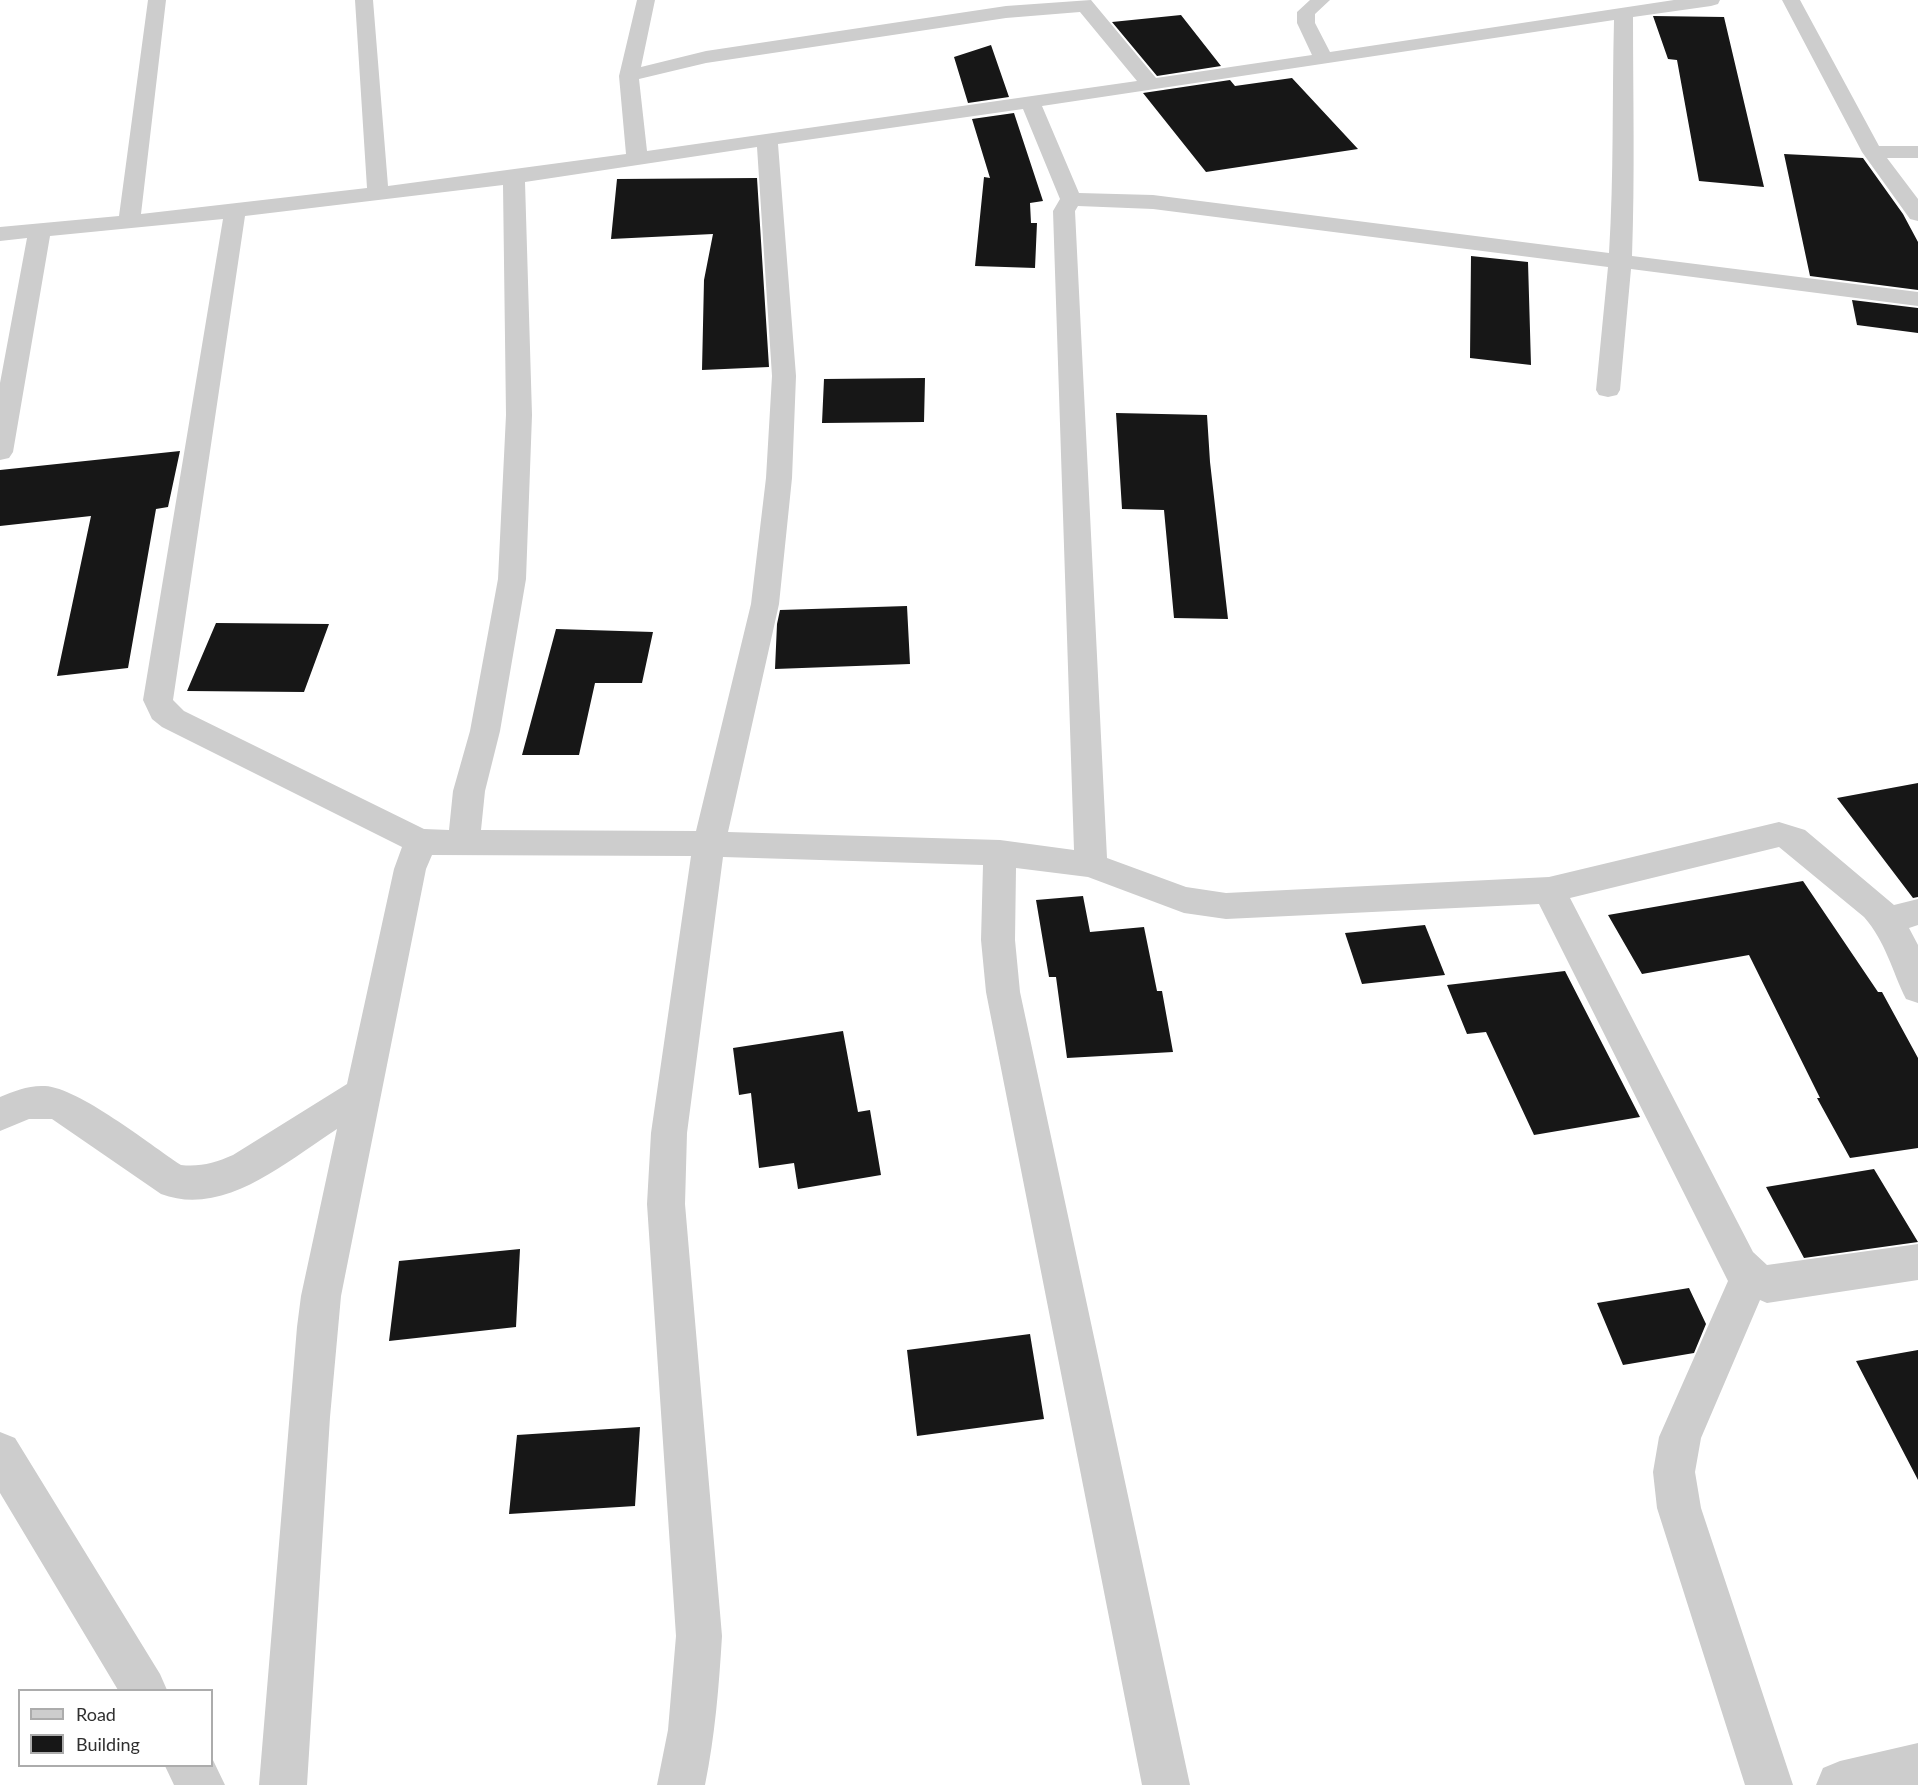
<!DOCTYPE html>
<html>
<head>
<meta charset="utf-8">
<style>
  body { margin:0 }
  #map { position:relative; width:1918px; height:1785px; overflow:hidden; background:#fff; font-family:Lato,sans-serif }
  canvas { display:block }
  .legend { position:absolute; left:18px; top:1689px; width:195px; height:78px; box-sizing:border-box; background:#fff; border:2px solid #acacac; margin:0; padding:8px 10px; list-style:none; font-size:18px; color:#303030 }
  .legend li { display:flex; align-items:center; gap:12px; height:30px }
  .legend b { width:30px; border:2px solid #acacac }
</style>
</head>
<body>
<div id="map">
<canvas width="1918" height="1785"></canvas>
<ul class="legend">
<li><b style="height:8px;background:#cdcdcd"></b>Road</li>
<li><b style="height:16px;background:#171717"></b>Building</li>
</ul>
</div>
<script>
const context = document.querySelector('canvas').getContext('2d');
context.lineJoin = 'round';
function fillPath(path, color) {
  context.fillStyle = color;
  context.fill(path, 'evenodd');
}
fillPath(new Path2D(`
  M1181,15L1221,66L1157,76L1112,22Z
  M1653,16L1724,17L1764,187L1699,181L1677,60L1668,59Z
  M991,45L1009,97L968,103L954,57Z
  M1292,78L1358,149L1206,172L1143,93L1230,80L1235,86Z
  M1014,113L1043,201L1030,203L1031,223H1037L1035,268L975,266L984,177L990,178L972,119Z
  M1784,154L1863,158L1903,214L1918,242V290L1810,276Z
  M757,178L769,367L702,370L704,280L713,234L611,239L617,179Z
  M1471,256L1528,262L1531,365L1470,358Z
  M1852,300L1918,308V333L1857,325Z
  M925,378L924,422L822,423L824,379Z
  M1116,413L1207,415L1210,462L1228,619L1174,618L1164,510L1122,509Z
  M180,451L168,507L156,509L128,668L57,676L91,516L0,526V470Z
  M907,606L910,664L775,669L777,624L780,610Z
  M216,623L329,624L304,692L187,691Z
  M556,629L653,632L642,683H595L579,755H522Z
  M1918,783V897L1913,898L1837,798Z
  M1803,881L1878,992H1882L1918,1058V1148L1850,1158L1817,1098H1820L1749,955L1642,974L1608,915Z
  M1083,896L1090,932L1144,927L1157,991H1162L1173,1052L1067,1058L1056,977H1049L1036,900Z
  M1425,925L1445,975L1362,984L1345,933Z
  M1565,971L1640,1117L1534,1135L1486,1032L1467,1034L1447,985Z
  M843,1031L858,1112L870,1110L881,1175L798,1189L794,1163L759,1168L751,1093L739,1095L733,1048Z
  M1874,1169L1918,1242L1804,1258L1766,1187Z
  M520,1249L516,1327L389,1341L399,1261Z
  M1689,1288L1706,1324L1694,1353L1623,1365L1597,1303Z
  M1030,1334L1044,1419L917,1436L907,1350Z
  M1918,1350V1480L1856,1361Z
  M640,1427L635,1506L509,1514L517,1435Z`), '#171717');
fillPath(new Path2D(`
  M148,0H166L141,214L367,188L355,0H373L388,186L626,154L619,76L637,0H655L641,67L706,51L1006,6L1091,0L1156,78L1312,55L1297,23V12L1310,0H1330L1315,14V23L1330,52L1674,0H1720L1718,4L1711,6L1633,17C1633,97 1635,176 1632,256L1918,292V306L1631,269L1620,390L1617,395L1608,397L1599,395L1596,390L1608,267L1153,209L1078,206L1075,211L1107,858L1186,887L1226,893L1549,877L1779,822L1805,830L1894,905L1918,899V925L1909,928L1918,945V1003L1906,999C1892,971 1886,942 1864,917L1779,847L1570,898L1753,1252L1767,1265L1918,1244V1280L1767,1303L1760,1300L1701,1438L1695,1472L1701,1508L1793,1785H1745L1657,1508L1653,1472L1659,1437L1728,1281L1539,904L1226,919L1184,913L1088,877L1016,868L1015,940L1020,992L1190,1785H1142L986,992L981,940L983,865L723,857L687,1133L685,1204L722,1636C719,1686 715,1736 705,1785H657L668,1730L676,1636L647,1204L651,1133L691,856L432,855L426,869L341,1296L330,1417L307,1785H259L297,1327L301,1296L337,1129C287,1161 224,1218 161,1194L52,1119H29L0,1131V1097C14,1091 29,1085 45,1086C79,1088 149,1144 181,1165C200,1167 215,1163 233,1155L347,1084L394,869L402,847L162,727L152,719L143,700L223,219L50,236L13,452L9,458L0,460V383L27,238L0,241V227L119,216ZM1080,12L1137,81L647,151L639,79L706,63L1006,18ZM1614,20C1612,98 1614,176 1609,253L1153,195L1079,193L1042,106ZM1023,109L1060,199L1053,211L1074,850L1000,840L728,832L779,604L792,478L796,376L778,144ZM757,147L772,376L766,478L751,604L696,831L481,830L485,791L500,731L526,579L532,415L525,182ZM503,185L506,415L498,579L470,731L453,791L449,830L424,829L184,711L173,700L245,216Z
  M1782,0H1800L1879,146H1918V158H1887L1918,199V221L1910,219L1862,152Z
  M0,1432L15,1438L160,1674L167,1690H118L0,1493Z
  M1918,1743V1785H1816L1823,1768L1840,1761Z
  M212,1758L225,1785H174L165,1766H212Z`), '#cdcdcd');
</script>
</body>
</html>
